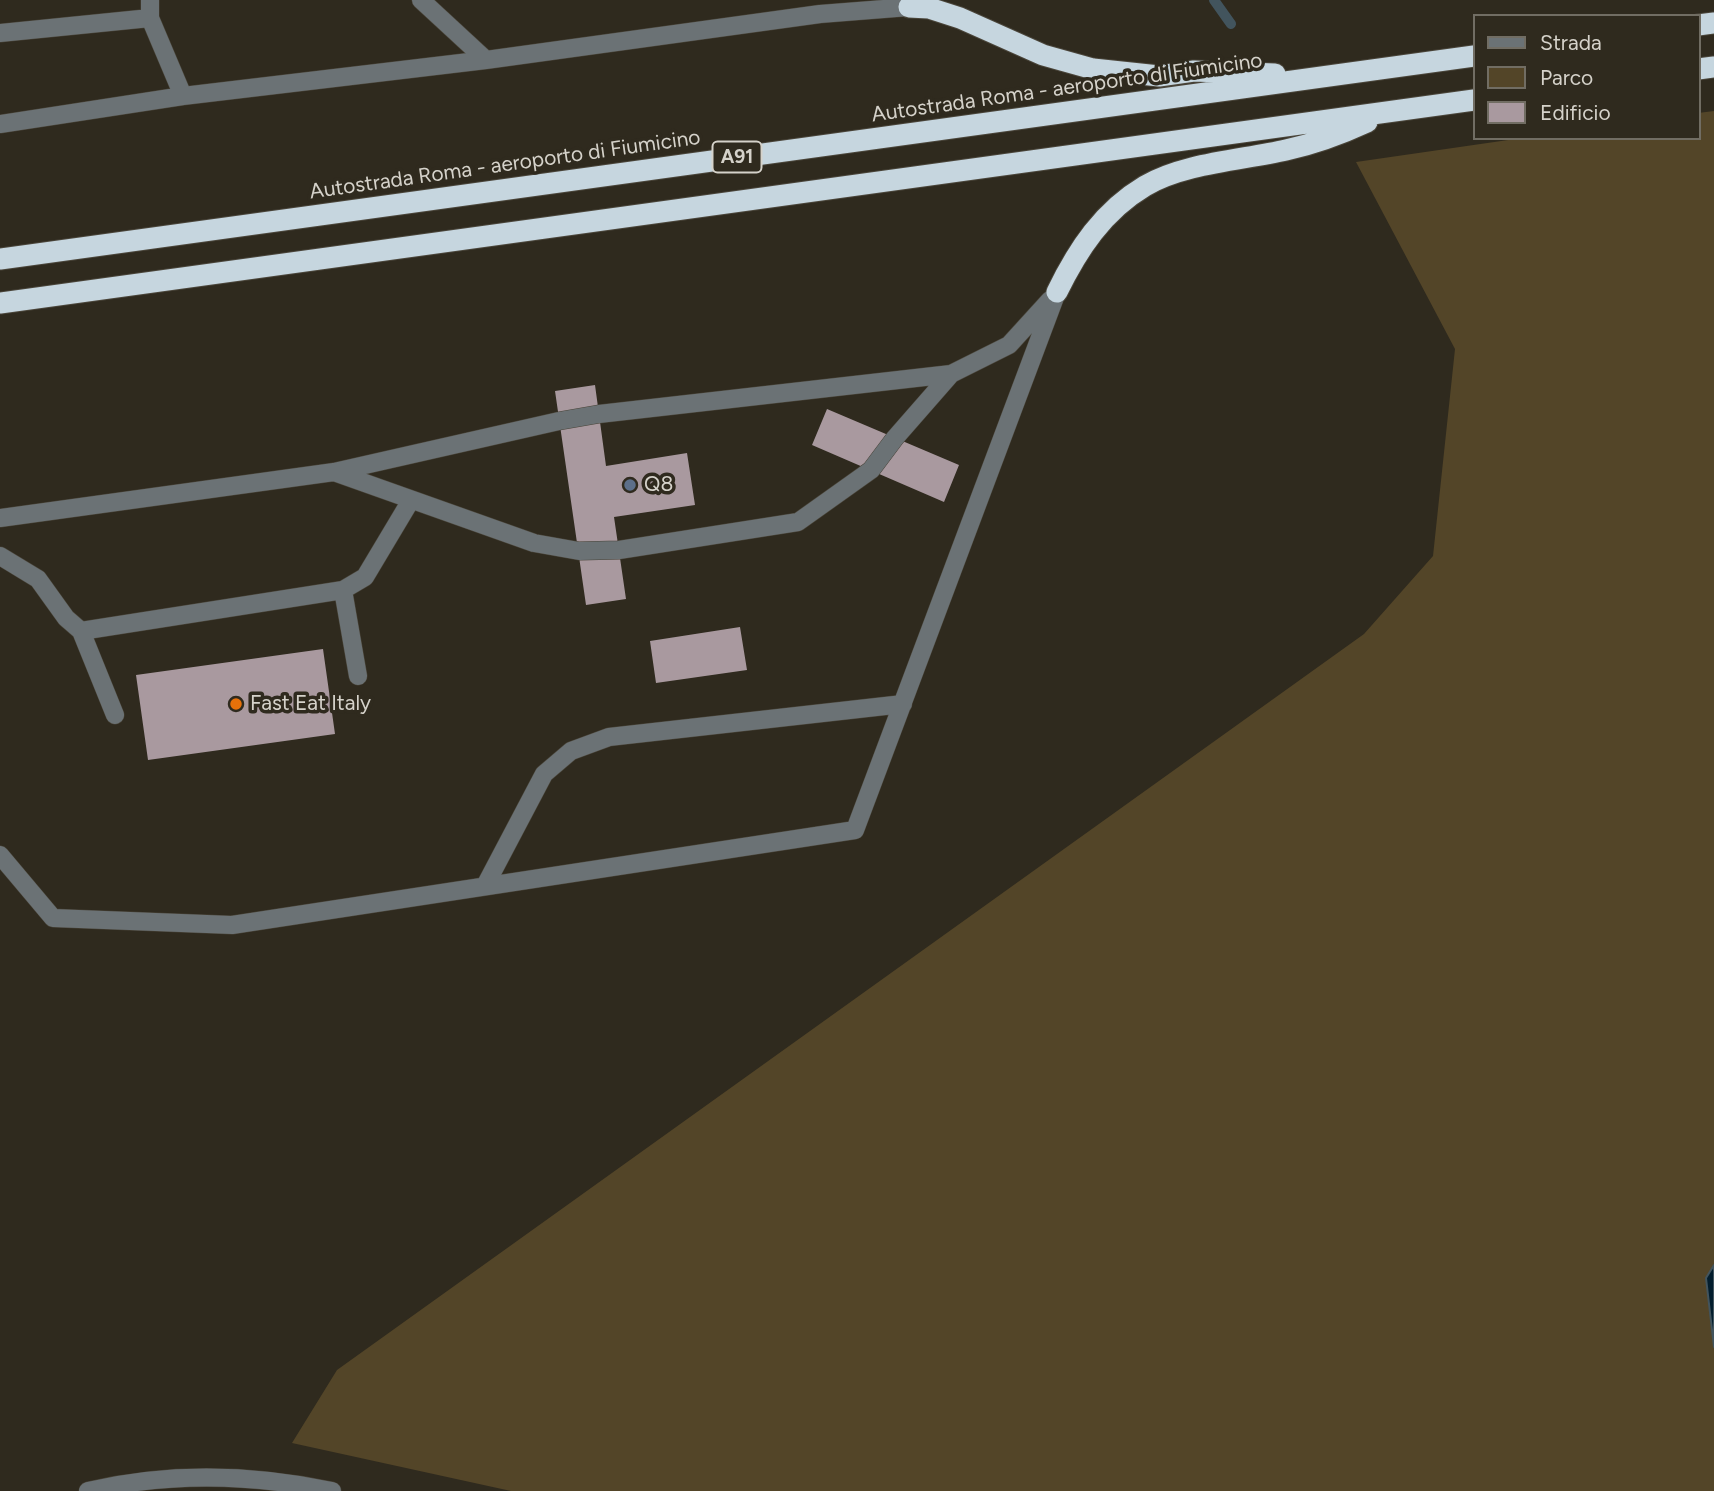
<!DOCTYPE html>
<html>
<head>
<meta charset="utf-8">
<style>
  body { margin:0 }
  #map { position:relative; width:1714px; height:1491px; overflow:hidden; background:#2f2a1e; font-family:Figtree,sans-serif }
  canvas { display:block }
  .legend { position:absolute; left:1473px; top:14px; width:228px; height:126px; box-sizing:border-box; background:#2f2a1e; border:2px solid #716d63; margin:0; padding:9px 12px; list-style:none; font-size:21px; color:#d5d2ca }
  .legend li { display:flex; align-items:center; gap:14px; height:35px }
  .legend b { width:35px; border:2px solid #716d63 }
</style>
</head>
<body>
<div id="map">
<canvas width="1714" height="1491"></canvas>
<ul class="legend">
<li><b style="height:9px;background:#6b7275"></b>Strada</li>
<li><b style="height:19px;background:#534528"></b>Parco</li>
<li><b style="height:19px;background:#a9999f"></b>Edificio</li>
</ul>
</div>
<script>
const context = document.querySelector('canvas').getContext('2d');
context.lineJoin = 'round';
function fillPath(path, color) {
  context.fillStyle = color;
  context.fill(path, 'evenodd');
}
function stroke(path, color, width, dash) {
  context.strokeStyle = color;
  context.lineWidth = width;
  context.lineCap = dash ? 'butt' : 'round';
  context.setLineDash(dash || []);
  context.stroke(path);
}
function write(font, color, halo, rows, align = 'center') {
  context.font = font + ' Figtree,sans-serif';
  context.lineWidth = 7;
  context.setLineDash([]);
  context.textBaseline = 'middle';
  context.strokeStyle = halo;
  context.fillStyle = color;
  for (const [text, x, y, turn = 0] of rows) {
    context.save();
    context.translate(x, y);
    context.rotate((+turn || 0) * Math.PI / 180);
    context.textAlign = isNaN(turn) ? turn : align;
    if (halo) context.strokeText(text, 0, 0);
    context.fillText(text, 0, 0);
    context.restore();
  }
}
fillPath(new Path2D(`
  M1714,111V1491H511L292,1443L337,1370L1364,634L1433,556L1455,349L1356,162L1522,138H1698V113Z`), '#534528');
const water = new Path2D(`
  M1714,1265V1347L1706,1278Z`);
fillPath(water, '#031e2e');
stroke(water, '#42545d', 2);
stroke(new Path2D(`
  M1214,0L1231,24`), '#42545d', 10);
fillPath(new Path2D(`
  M595,385L606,466L687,453L695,505L614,517L626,599L586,605L555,391Z
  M827,409L959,465L944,502L812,445Z
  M740,627L747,670L656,683L650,641Z
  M323,649L335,734L148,760L136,675Z`), '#a9999f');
const minor = new Path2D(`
  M150,0V18L183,96L486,60L820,14L909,7
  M421,0L486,60
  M0,33L150,18
  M0,124L183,96
  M334,472L534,543L579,551L619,550L798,522L871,470L895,438L951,374
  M0,518L334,472L559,421L599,414L951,374L1009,345L1050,300
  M0,556L38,579L66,618L81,631L343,590L365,577L411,500
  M343,590L358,676
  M81,631L115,715
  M0,855L53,918L232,925L855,830L1057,292
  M485,886L544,774L571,751L609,737L903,704
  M88,1491C169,1472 251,1474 332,1491`);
const highway = new Path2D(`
  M909,7L929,8L960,18L1043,55L1093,69L1159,76L1194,71L1275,74
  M1698,25L1714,23
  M1698,69L1714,67
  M0,259L1474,56
  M1057,292C1078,249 1103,211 1145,186C1184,163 1243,160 1286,150C1314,144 1341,134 1367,122
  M0,303L1474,100`);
stroke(minor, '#4a453a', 19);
stroke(highway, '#4a453a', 23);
stroke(minor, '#6b7275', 18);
stroke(highway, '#c6d6df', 21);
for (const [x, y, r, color] of [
  [630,485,7,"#5c6f8a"],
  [236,704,7,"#e8710a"]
]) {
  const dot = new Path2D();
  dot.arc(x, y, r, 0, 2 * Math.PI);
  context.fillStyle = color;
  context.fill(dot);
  stroke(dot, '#2f2a1e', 2.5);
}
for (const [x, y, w] of [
  [737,157,49]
]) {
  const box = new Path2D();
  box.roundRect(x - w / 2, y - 15.5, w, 31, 5);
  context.fillStyle = '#2f2a1e';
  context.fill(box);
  stroke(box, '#d5d2ca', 2);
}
write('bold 19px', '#d5d2ca', null, [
  ["A91",737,157]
]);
write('21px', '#d5d2ca', '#2f2a1e', [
  ["Autostrada Roma - aeroporto di Fiumicino",1067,88,-8],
  ["Autostrada Roma - aeroporto di Fiumicino",505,165,-8]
]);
write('21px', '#d5d2ca', '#2f2a1e', [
  ["Q8",644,485],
  ["Fast Eat Italy",250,704]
], 'left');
</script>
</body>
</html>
